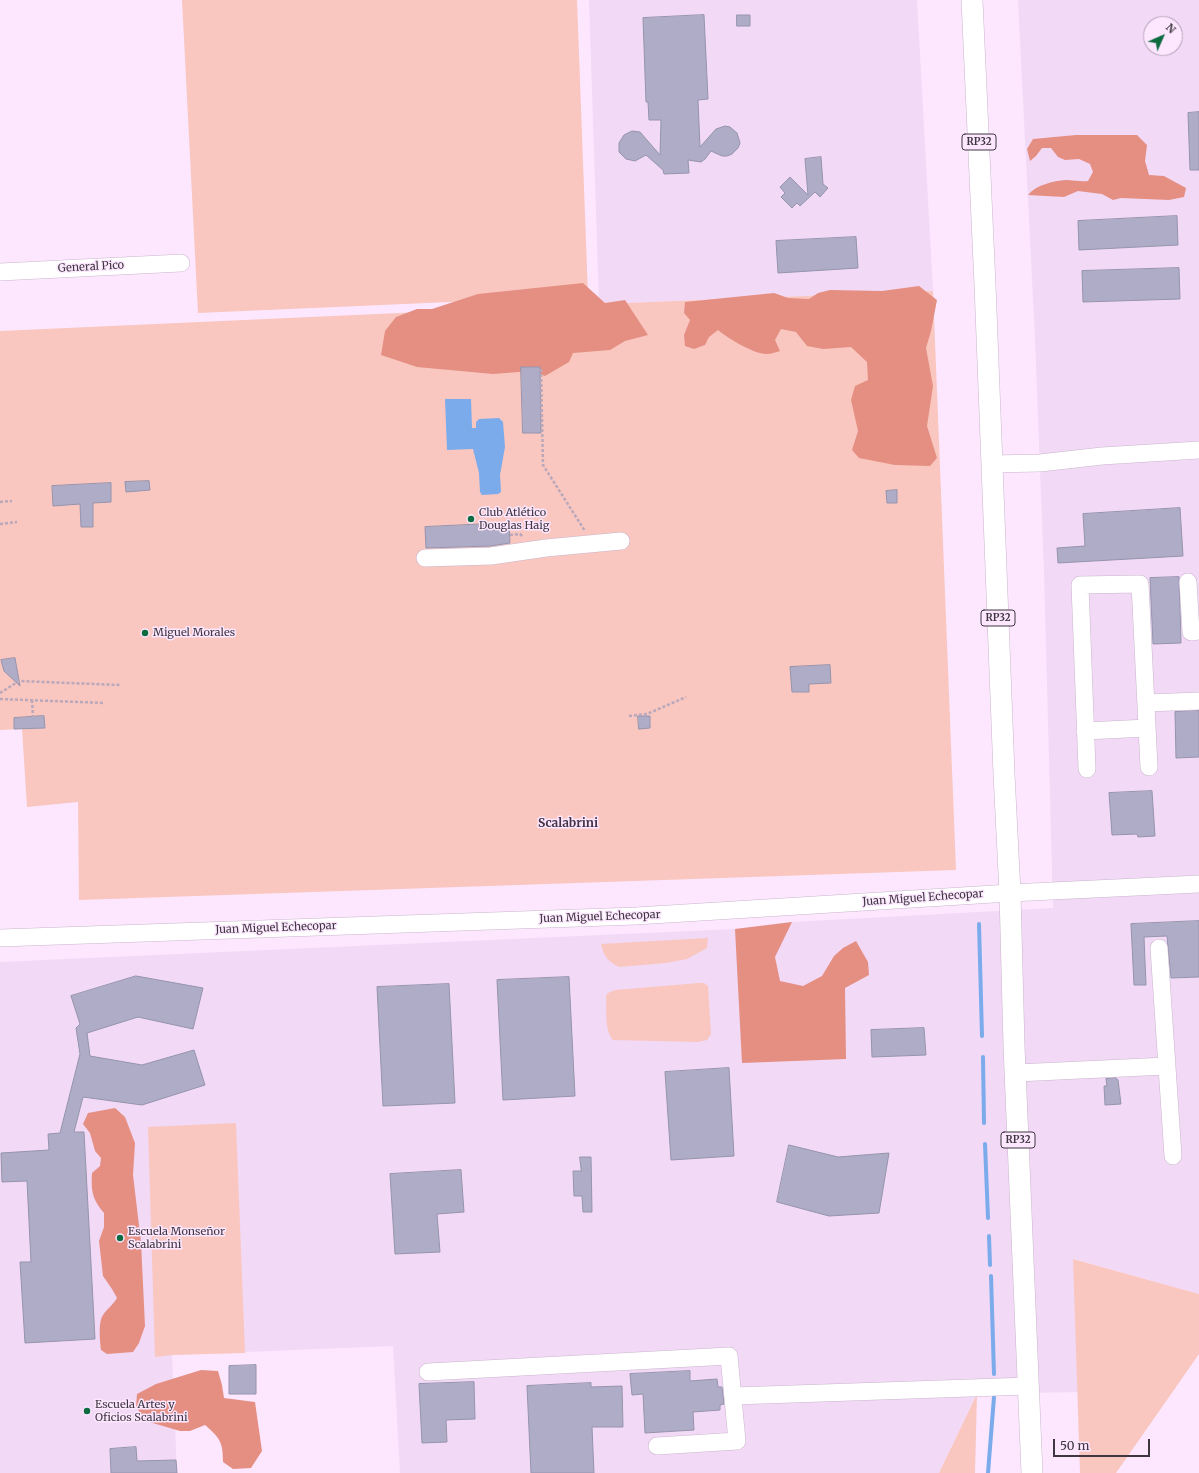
<!DOCTYPE html>
<html>
<head>
<meta charset="utf-8">
<style>
  body { margin:0 }
  #map { position:relative; width:1199px; height:1473px; overflow:hidden; background:#fce7ff; font-family:Merriweather,serif }
  canvas { display:block }
  .north { position:absolute; left:1143px; top:16px; width:40px; height:40px; box-sizing:border-box; background:#fce7ff; border:1px solid #b0a1b3; border-radius:50%; rotate:45deg; font-size:11px; font-weight:700; line-height:16px; text-align:center; color:#3f3740 }
  .north::after { content:''; display:block; margin:auto; width:14px; height:18px; background:#0c6b3f; clip-path:polygon(50% 0,100% 100%,50% 72%,0 100%) }
  .scale { position:absolute; left:1053px; top:1439px; width:97px; height:18px; box-sizing:border-box; border:2px solid #3f3740; border-top:0; padding-left:5px; font-size:12px; line-height:14px; white-space:nowrap; color:#3f3740; -webkit-text-stroke:3px #fce7ff; paint-order:stroke }
</style>
</head>
<body>
<div id="map">
<canvas width="1199" height="1473"></canvas>
<div class="north">N</div>
<div class="scale">50 m</div>
</div>
<script>
const context = document.querySelector('canvas').getContext('2d');
context.lineJoin = 'round';
function fillPath(path, color) {
  context.fillStyle = color;
  context.fill(path, 'evenodd');
}
function stroke(path, color, width, dash) {
  context.strokeStyle = color;
  context.lineWidth = width;
  context.lineCap = dash ? 'butt' : 'round';
  context.setLineDash(dash || []);
  context.stroke(path);
}
function write(font, color, halo, rows, align = 'center') {
  context.font = font + ' Merriweather,serif';
  context.lineWidth = 3;
  context.setLineDash([]);
  context.textBaseline = 'middle';
  context.strokeStyle = halo;
  context.fillStyle = color;
  for (const [text, x, y, turn = 0] of rows) {
    context.save();
    context.translate(x, y);
    context.rotate((+turn || 0) * Math.PI / 180);
    context.textAlign = isNaN(turn) ? turn : align;
    if (halo) context.strokeText(text, 0, 0);
    context.fillText(text, 0, 0);
    context.restore();
  }
}
fillPath(new Path2D(`
  M589,0H917L933,291L599,304Z
  M1018,0H1199V1294L1074,1259L1078,1392L977,1394L939,1473H400L393,1346L172,1355L177,1473H0V962L735,929L792,922L1053,908L1044,573L1035,339ZM1151,24H1175V48H1151Z`), '#f2d9f6');
fillPath(new Path2D(`
  M182,0H577L588,296L198,313Z
  M933,291L956,870L79,900L78,802L27,807L22,729L0,730V331L599,304Z
  M708,938L707,948L687,959L666,963L619,967C607,961 604,956 601,944Z
  M699,983H704L708,986L711,1034L707,1040L698,1042L613,1040C604,1030 607,1009 606,996L608,993L615,990Z
  M236,1123L245,1353L172,1355L155,1357L148,1127Z
  M1073,1259L1199,1294V1354L1116,1473H1080Z
  M977,1394L975,1473H939Z`), '#f9c7bf');
fillPath(new Path2D(`
  M1076,135H1137L1147,145L1145,161L1149,175L1164,176L1186,188L1184,197L1169,200L1121,198L1113,200L1102,194L1078,191L1064,197L1028,195C1036,185 1053,181 1066,180C1073,180 1081,182 1088,181L1093,172L1090,164L1079,159L1065,160L1058,157L1051,148H1042L1036,156L1030,161L1027,149L1033,139Z
  M583,283L605,303L625,300L648,335L625,341L610,350L573,353L569,362L545,376L532,371L493,374L417,367L381,355L385,331L396,317L417,309H432L478,294Z
  M919,286L937,300L931,331L926,348L933,386L927,426L937,458L930,466L895,465L859,458L852,450L858,431L851,400L855,386L868,380L867,362L851,347L823,349L807,346L796,332L781,329L775,340L780,351C776,352 771,354 767,354C756,355 727,338 718,330L709,337L705,345L694,349L685,346L684,335L690,320L684,313L685,302L774,293L788,298L809,299L818,293L830,290L882,291Z
  M792,922L775,957L780,981L803,986L822,976L834,956L843,948L856,941L868,962L869,975L845,988L846,1059L742,1063L735,929Z
  M115,1108L125,1117L135,1143L133,1175L141,1242L145,1326L139,1343L133,1352L107,1354L101,1350C100,1341 98,1322 103,1315C107,1309 113,1305 117,1298L112,1289L103,1276L99,1241L104,1227V1213C92,1199 91,1190 92,1173L100,1166L101,1158L95,1151L90,1133L83,1124L88,1113Z
  M201,1370L218,1371L222,1385L224,1398L255,1402L262,1451L251,1468L233,1469L223,1462C223,1442 220,1438 205,1425L190,1431H180L146,1421L136,1407L137,1394L156,1384Z`), '#e58f83');
fillPath(new Path2D(`
  M445,399H471L472,428H476V422L479,419L499,418L503,422L505,447L500,475L501,492L498,494L482,495L480,492L479,473L473,449L447,450Z`), '#7babeb');
stroke(new Path2D(`
  M979,924L982,1036
  M983,1057L984,1123
  M985,1144L988,1218
  M989,1236L990,1265
  M991,1276L994,1374
  M988,1473L994,1397`), '#7babeb', 4);
const building = new Path2D(`
  M704,15L708,99L698,100L700,147L716,129L725,126L730,127L737,133L740,143L738,148L732,154L727,156H722L711,151L705,159L701,162L688,160L689,173L664,174L663,170L646,155L635,161L626,159L619,152V143L624,135L632,131L640,132L660,155L661,120H649L648,102H646L643,18Z
  M737,15H750V26H737Z
  M1199,112V170H1190L1188,113Z
  M821,157L823,184L828,188L820,197L815,192L800,206L797,203L792,208L781,197L785,193L780,187L790,177L808,195L805,159Z
  M1177,216L1178,245L1079,250L1078,221Z
  M856,237L858,268L778,273L776,241Z
  M1179,268L1180,299L1083,302L1082,271Z
  M521,367H540L541,433H523Z
  M149,481L150,490L126,492L125,482Z
  M111,483V502L93,503V527H81L80,504L53,506L52,486Z
  M897,490V503H887L886,491Z
  M1180,508L1183,556L1058,563L1057,548L1085,546L1083,514Z
  M509,523L510,543L490,546L426,548L425,527Z
  M1179,577L1181,643L1153,644L1150,578Z
  M15,658L20,686L4,671L1,660Z
  M830,665L831,683L809,684V692H792L790,667Z
  M1199,711V757L1176,758L1175,712Z
  M44,716L45,728L14,729V718Z
  M638,716H650V728L639,729Z
  M1152,791L1155,836L1138,837L1137,834L1112,835L1109,793Z
  M1199,921V977L1171,978L1167,936L1144,937L1146,985H1134L1131,924Z
  M136,976L203,988L193,1029L138,1017L87,1033L90,1056L142,1065L194,1050L205,1085L142,1105L83,1097L74,1132H84L95,1339L25,1343L20,1262H31L27,1181L2,1182L1,1153L49,1150L48,1134L60,1133L80,1054L76,1028L80,1024L71,996Z
  M569,977L575,1096L503,1100L497,980Z
  M449,984L455,1103L383,1106L377,987Z
  M924,1028L926,1055L872,1057L871,1030Z
  M729,1068L734,1156L671,1160L665,1072Z
  M1116,1078L1118,1080L1121,1104L1105,1105L1104,1086H1107L1106,1079Z
  M789,1145L838,1157L889,1153L879,1213L829,1216L777,1202Z
  M580,1157H591L592,1212H583L582,1196H574L573,1171H581Z
  M461,1170L464,1212L437,1214L440,1252L395,1254L390,1174Z
  M256,1365V1394H229V1366Z
  M690,1371V1381L717,1379L718,1387H722L724,1404L720,1405V1410L693,1412L694,1430L645,1433L643,1394L632,1395L630,1374Z
  M474,1382L475,1419L446,1420L447,1442L422,1443L419,1384Z
  M591,1383V1387L622,1386L623,1427H592L594,1473H531L527,1386Z
  M136,1447L137,1461L176,1460L177,1473H111L110,1449Z`);
fillPath(building, '#aeacc7');
stroke(building, '#9694ae', 1);
const minor = new Path2D(`
  M0,272L181,263
  M991,464L1040,463L1102,456L1199,450
  M425,558L491,556L546,548L621,541
  M1188,582L1191,632L1199,631
  M1146,703L1199,701
  M1085,731L1147,728
  M1087,769L1080,585L1140,584L1149,767
  M0,938L636,916L1010,893L1199,884
  M1159,948L1173,1156
  M1016,1073L1167,1066
  M428,1372L729,1356L737,1441L657,1446
  M734,1396L1029,1386`);
const major = new Path2D(`
  M972,0L985,285L1004,774L1010,893L1014,1046L1032,1473`);
stroke(minor, '#c9b5cc', 18);
stroke(major, '#c9b5cc', 22);
stroke(new Path2D(`
  M541,369L543,465L585,531
  M0,502L12,501
  M0,524L17,522
  M510,535L520,534L523,537
  M0,693L19,681L120,685
  M0,699L105,703
  M32,700L33,717
  M629,716L647,714L686,697`), '#b9a8bb', 2.5, [3, 2]);
stroke(minor, '#fff', 17);
stroke(major, '#fff', 21);
for (const [x, y, r, color] of [
  [471,519,4,"#0c6b3f"],
  [145,633,4,"#0c6b3f"],
  [120,1238,4,"#0c6b3f"],
  [87,1411,4,"#0c6b3f"]
]) {
  const dot = new Path2D();
  dot.arc(x, y, r, 0, 2 * Math.PI);
  context.fillStyle = color;
  context.fill(dot);
  stroke(dot, '#fce7ff', 1.5);
}
for (const [x, y, w] of [
  [979,142,34],
  [998,618,34],
  [1018,1140,34]
]) {
  const box = new Path2D();
  box.roundRect(x - w / 2, y - 8, w, 16, 3);
  context.fillStyle = '#fce7ff';
  context.fill(box);
  stroke(box, '#3f3740', 1);
}
write('bold 10px', '#3f3740', null, [
  ["RP32",979,142],
  ["RP32",998,618],
  ["RP32",1018,1140]
]);
write('11px', '#3f3740', '#fce7ff', [
  ["General Pico",91,267,-3],
  ["Juan Miguel Echecopar",923,898,-4],
  ["Juan Miguel Echecopar",600,917,-2],
  ["Juan Miguel Echecopar",276,928,-2]
]);
write('11px', '#3f3740', '#fce7ff', [
  ["Club Atlético",479,513],
  ["Douglas Haig",479,526],
  ["Miguel Morales",153,633],
  ["Escuela Monseñor",128,1232],
  ["Scalabrini",128,1245],
  ["Escuela Artes y",95,1405],
  ["Oficios Scalabrini",95,1418]
], 'left');
write('bold 12px', '#423244', '#fce7ff', [
  ["Scalabrini",568,824]
]);
</script>
</body>
</html>
